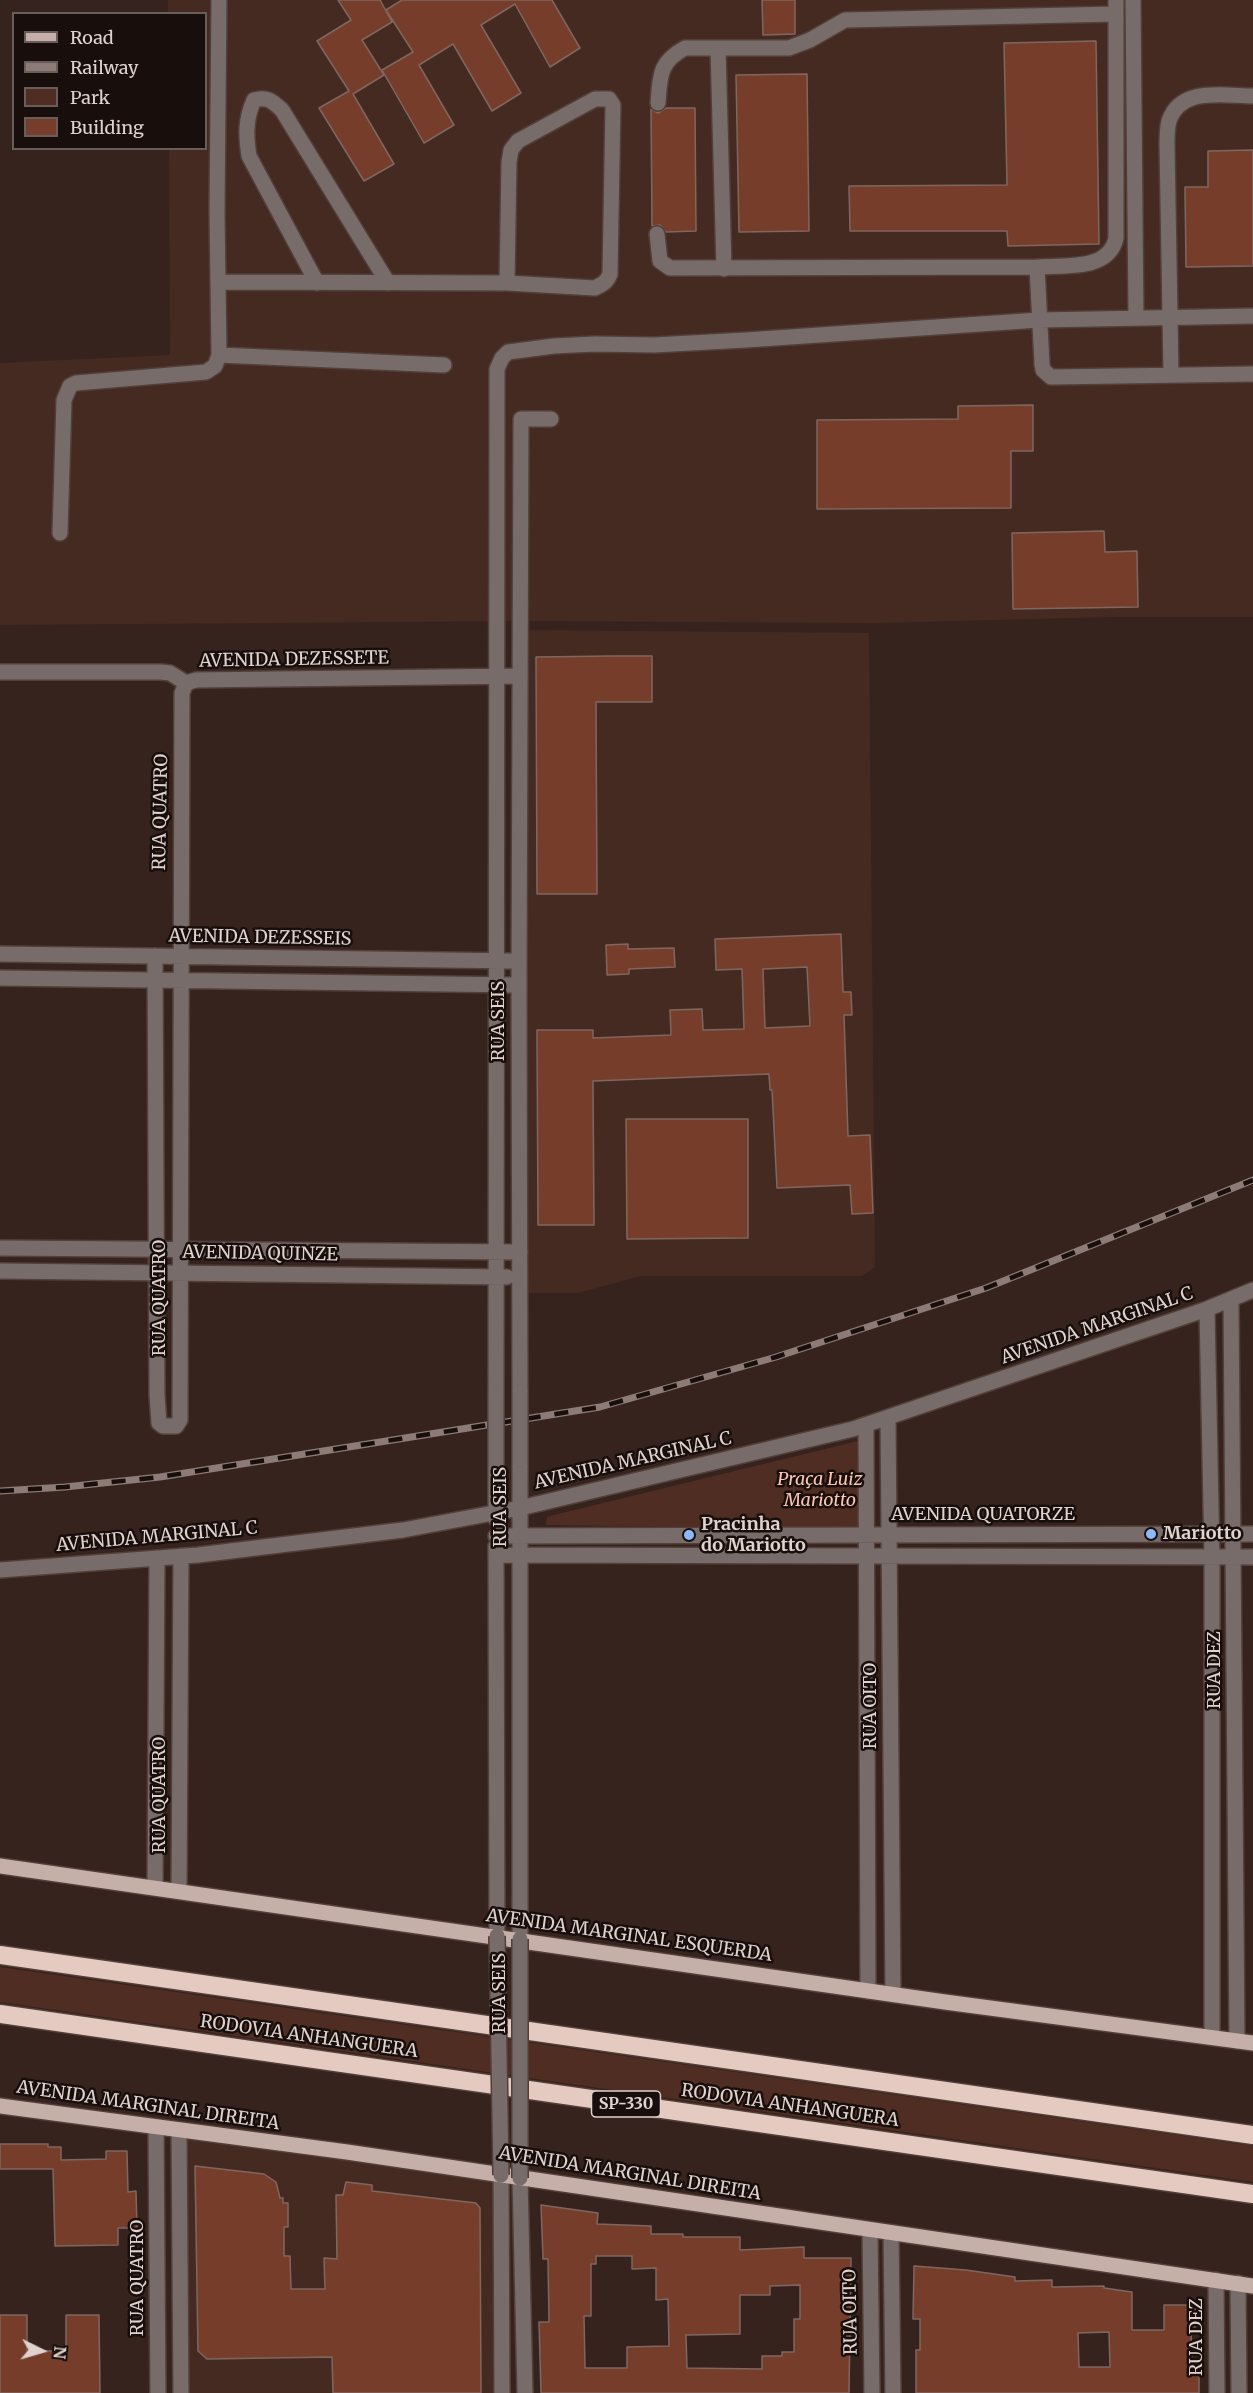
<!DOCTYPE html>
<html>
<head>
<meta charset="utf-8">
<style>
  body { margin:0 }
  #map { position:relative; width:1253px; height:2393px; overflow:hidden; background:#37231d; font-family:Merriweather,serif }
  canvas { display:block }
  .legend { position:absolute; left:12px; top:12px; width:195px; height:138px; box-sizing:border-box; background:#180f0c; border:2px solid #685d5a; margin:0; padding:8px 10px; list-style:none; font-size:18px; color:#e0d2ce }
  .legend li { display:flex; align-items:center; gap:12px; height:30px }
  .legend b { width:30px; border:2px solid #685d5a }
  .north { position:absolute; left:12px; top:2321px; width:60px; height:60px; -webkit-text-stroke:4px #180f0c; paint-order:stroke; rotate:95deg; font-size:16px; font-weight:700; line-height:24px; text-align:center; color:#e0d2ce }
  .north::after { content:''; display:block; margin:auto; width:21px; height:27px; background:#e0d2ce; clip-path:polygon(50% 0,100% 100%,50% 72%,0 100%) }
</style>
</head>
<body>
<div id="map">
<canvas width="1253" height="2393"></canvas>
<ul class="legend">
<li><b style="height:8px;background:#c6afa8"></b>Road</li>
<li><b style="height:8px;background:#8c7b76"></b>Railway</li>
<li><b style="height:16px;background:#502d22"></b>Park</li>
<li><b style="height:16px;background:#773d2b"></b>Building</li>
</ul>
<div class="north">N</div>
</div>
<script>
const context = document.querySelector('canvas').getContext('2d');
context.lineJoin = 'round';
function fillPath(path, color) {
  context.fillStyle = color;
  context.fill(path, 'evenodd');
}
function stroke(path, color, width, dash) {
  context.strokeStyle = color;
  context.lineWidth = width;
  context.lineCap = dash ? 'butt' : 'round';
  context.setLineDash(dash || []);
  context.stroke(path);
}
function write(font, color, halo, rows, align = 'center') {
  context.font = font + ' Merriweather,serif';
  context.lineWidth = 5;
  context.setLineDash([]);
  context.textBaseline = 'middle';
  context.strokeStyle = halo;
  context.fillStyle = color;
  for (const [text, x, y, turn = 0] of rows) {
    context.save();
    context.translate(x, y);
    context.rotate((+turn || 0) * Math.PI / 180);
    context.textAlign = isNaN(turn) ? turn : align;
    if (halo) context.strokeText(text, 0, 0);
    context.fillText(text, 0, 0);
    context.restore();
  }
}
fillPath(new Path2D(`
  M168,0H1253V617H1115L876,623L520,621L0,625V363L170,355L169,149L206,148V14L168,13Z
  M520,630L869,633L875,1267L862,1276H641L578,1293H520Z
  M180,2130L500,2175L502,2393H182Z`), '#452a22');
fillPath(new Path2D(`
  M858,1441L860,1529L546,1525L547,1517L554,1515Z
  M0,1967L1253,2146V2182L0,2002Z`), '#502d22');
const building = new Path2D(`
  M338,0H380L392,22L362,40L384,75L353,94L394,164L364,181L319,108L349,91L317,41L351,20Z
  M402,0H552L580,48L550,67L515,4L481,25L521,93L492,111L453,44L419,65L454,125L424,143L382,70L413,52L386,10Z
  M762,0H795V34L763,35Z
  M1096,41L1099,244L1008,246L1007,231H850L849,186L1007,185L1004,43Z
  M807,74L809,231L739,232L736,75Z
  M666,108H695L696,231L666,232L660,225L652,226L651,109L658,113Z
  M1253,150V266L1186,267L1185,187H1208V151Z
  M1033,405V451H1011V508L817,509V420L958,419V406Z
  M1104,531L1105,552L1137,551L1138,607L1013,609L1012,533Z
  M611,656H652V702H596L597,894H537L536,657Z
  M841,934L843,992H851L852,1015H844L848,1136L870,1135L873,1213L852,1214L850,1185L777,1188L772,1090H770L769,1074L593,1081L594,1225H538L537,1030H593V1038L671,1035L670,1010L702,1009L703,1030L744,1029L742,969L716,970L715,939ZM807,967L810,1026L765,1028L763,969Z
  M628,944V949L674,948L675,967L629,969V974L607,975L606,945Z
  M626,1119H748V1238L627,1239Z
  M0,2144H48V2147H61V2160L106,2159V2151H127L128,2192L136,2191L137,2228H118V2245L55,2246L53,2169H0Z
  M195,2166L264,2174L276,2182L280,2198H283V2203H288V2227H284V2256H290L291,2289H325L324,2258L337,2259L336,2195H343L346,2182L372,2185V2191L476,2203L480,2208L481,2393H333L332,2357L207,2359L198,2351Z
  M541,2205L598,2213L597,2224L651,2226V2234H683V2237H740V2250L804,2247V2258H851L849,2393H541L539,2322H549L548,2259H543ZM596,2256H632V2269L656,2268V2300L668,2299L669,2346L627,2347V2368H585L584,2316H591V2264H596ZM800,2285V2319H794V2352H782V2356H762V2369L687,2368L686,2335L740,2334V2295H770V2286Z
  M914,2266L966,2270L1015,2277V2281L1052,2280V2287L1104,2286V2288L1132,2292V2330H1164V2305H1195V2329H1191L1192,2371H1199V2393H916V2350H920V2319H913ZM1109,2332L1110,2367H1079L1078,2333Z
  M0,2315H27V2351H66V2315H99L100,2393H0Z`);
fillPath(building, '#773d2b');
stroke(building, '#7f6760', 1.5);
const minor = new Path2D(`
  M1133,0L1136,317
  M718,48L724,269
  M658,103C660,76 659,62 685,48H789L810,40L845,20L1116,14
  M657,234L660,261L670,268L1037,267C1065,265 1109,271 1116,238V0
  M1037,267L1042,364L1043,370L1051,377L1253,374
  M218,282L507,283L595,288C603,284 607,282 610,274L613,105L609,99H595L518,141L511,150L509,162L507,283
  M317,283L249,156C246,136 245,120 254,100C267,96 272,101 282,110L388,283
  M219,355L444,365
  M1171,374L1167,144C1167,137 1167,128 1169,121C1181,86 1224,96 1253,96
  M60,533L64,400L70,386L76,383L206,372L215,366L219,355L217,212L219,0
  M0,672H161L170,673L186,683
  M186,683L196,680L520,676
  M0,954L519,961
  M155,956L157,1395L159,1423L163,1426H176L180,1420L182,693L186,683
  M0,978L519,985
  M0,1248L520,1252
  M0,1271L507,1277
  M1231,1300L1237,2041
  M1207,1309L1212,1557V2037
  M520,1392L519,985L521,419H551
  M496,1395L497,369L502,358L508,352L554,346L595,344L654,345L746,340L1039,320L1253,316
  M888,1418L893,1994
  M866,1425L868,1991
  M496,1468V1519
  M496,1536L1253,1534
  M496,1546L497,1936
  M497,1555L1253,1557
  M0,1570L198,1555L403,1530L520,1508L853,1429L1207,1309L1253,1290
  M155,1887L157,1558
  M179,1891L181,1556
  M520,1939V1466
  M156,2127L158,2393
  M179,2130L181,2393
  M501,2175L502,2393
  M520,2178L525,2393
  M870,2230L872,2393
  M891,2233L893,2393
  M1216,2280L1217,2393
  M1238,2283L1239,2393`);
const major = new Path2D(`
  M0,1866L945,2002L1253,2043
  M0,2106L347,2152L1253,2286`);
const highway = new Path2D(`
  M0,1955L1253,2135
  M0,2014L1253,2194`);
stroke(minor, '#523f39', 18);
stroke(major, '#523f39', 18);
stroke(highway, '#523f39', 21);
stroke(minor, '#776c69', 15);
stroke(major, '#c6afa8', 15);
stroke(highway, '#e5cac1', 18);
const rail = new Path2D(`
  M0,1491L65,1487L160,1477L600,1407L776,1357L986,1288L1253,1180`);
stroke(rail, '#8c7b76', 7);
stroke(rail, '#180f0c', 4.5, [14]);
const minorBridge = new Path2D(`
  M520,1466V1392
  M496,1468V1395
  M497,1936L501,2175
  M520,1939V2178`);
stroke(minorBridge, '#523f39', 18, []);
stroke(minorBridge, '#776c69', 15);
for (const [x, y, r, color] of [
  [1151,1534,6,"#8db9fc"],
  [689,1535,6,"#8db9fc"]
]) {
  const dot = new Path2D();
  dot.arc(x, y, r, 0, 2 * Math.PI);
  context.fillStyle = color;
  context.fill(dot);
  stroke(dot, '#180f0c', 2);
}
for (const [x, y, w] of [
  [626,2104,69]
]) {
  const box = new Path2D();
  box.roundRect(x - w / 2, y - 13, w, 26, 4.5);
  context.fillStyle = '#180f0c';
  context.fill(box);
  stroke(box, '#e0d2ce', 1.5);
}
write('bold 16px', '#e0d2ce', null, [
  ["SP-330",626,2104]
]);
write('18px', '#e0d2ce', '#180f0c', [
  ["AVENIDA DEZESSETE",294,660,-1],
  ["RUA QUATRO",161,812,-89],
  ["AVENIDA DEZESSEIS",260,938,1],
  ["RUA SEIS",499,1021,-90],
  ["AVENIDA QUINZE",260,1254,1],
  ["RUA QUATRO",160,1298,-90],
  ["AVENIDA MARGINAL C",1097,1326,-19],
  ["AVENIDA MARGINAL C",633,1461,-13],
  ["RUA SEIS",501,1507,-90],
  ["AVENIDA QUATORZE",983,1515],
  ["AVENIDA MARGINAL C",157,1537,-5],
  ["RUA DEZ",1215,1670,-90],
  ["RUA OITO",871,1706,-90],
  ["RUA QUATRO",160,1795,-90],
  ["AVENIDA MARGINAL ESQUERDA",629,1936,8],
  ["RUA SEIS",500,1993,-90],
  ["RODOVIA ANHANGUERA",309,2037,8],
  ["AVENIDA MARGINAL DIREITA",148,2106,8],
  ["RODOVIA ANHANGUERA",790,2106,8],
  ["AVENIDA MARGINAL DIREITA",630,2174,9],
  ["RUA QUATRO",138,2278,-90],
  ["RUA OITO",851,2312,-91],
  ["RUA DEZ",1197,2337,-90]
]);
write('italic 18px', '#fdc5b3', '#180f0c', [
  ["Praça Luiz",820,1480],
  ["Mariotto",820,1501]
]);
write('bold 18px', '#e0d2ce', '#180f0c', [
  ["Pracinha",701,1525],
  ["do Mariotto",701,1546],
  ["Mariotto",1163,1534]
], 'left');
</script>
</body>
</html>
